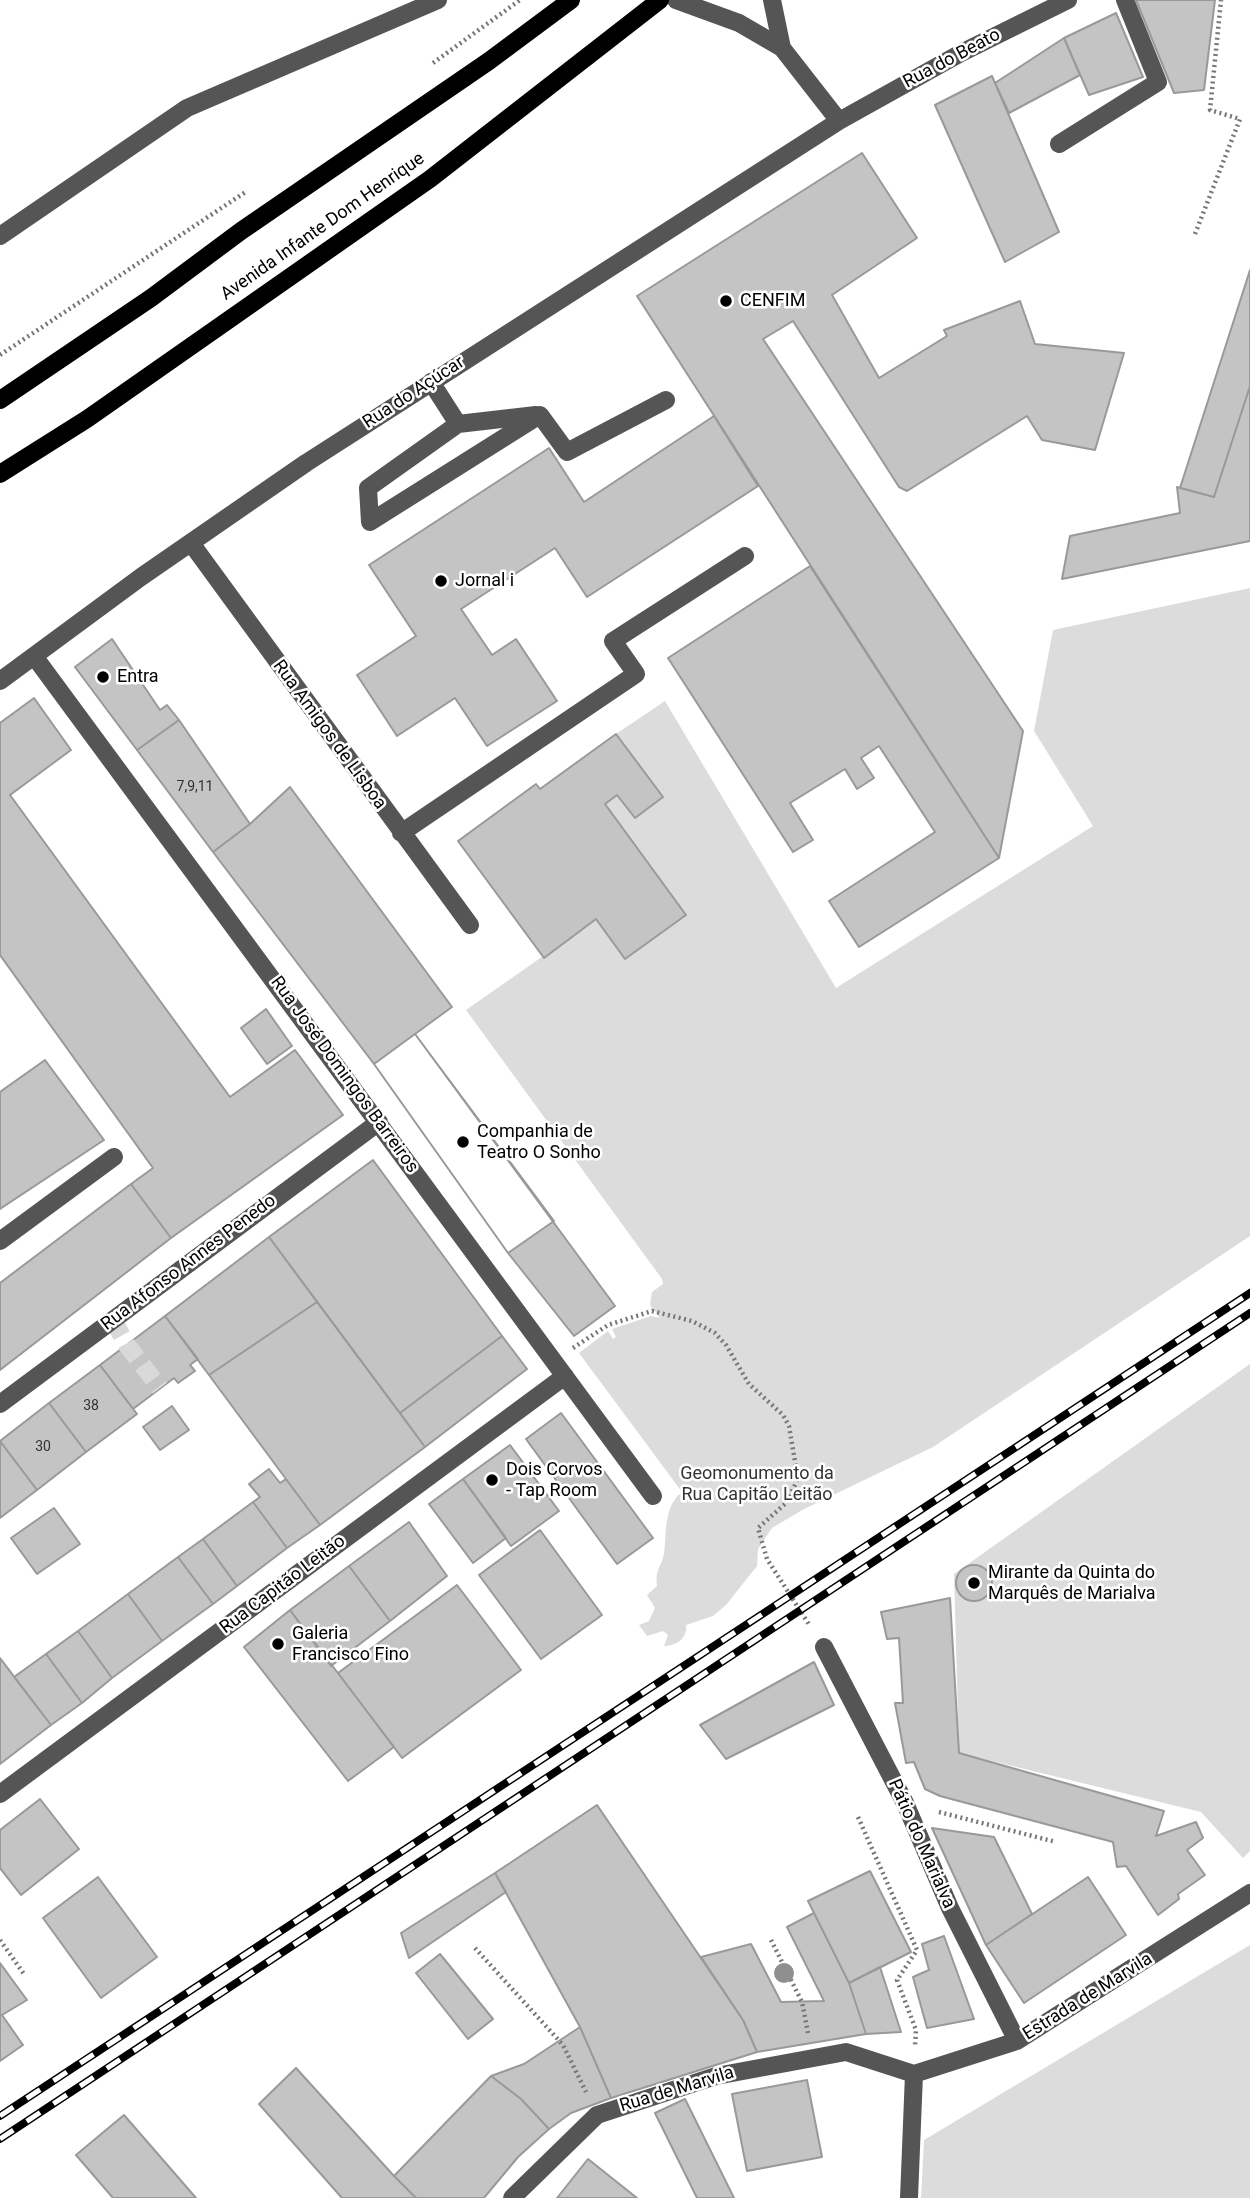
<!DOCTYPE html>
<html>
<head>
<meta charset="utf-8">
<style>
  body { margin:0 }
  canvas { display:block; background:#fff }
</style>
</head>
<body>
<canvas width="1250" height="2198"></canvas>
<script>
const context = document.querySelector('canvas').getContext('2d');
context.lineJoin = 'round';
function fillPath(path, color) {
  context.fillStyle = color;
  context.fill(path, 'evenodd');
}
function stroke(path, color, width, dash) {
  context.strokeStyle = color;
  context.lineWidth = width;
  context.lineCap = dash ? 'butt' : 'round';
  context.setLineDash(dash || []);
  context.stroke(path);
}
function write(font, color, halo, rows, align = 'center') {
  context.font = font + ' Roboto,sans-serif';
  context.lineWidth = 5;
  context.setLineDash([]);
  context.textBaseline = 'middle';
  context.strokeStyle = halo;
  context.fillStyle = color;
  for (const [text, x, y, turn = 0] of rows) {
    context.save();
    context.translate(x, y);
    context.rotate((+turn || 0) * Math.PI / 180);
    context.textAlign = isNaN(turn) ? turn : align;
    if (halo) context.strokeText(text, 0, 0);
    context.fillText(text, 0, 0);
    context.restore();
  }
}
fillPath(new Path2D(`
  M1250,588V1236L933,1447L804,1509L772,1528L758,1549L757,1566L726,1605L713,1616L686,1625C688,1638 676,1646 664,1646L668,1635L663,1631L647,1636L639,1625L649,1621L655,1608L647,1595L657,1586C655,1569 661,1568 664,1554C667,1533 663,1507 682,1492L579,1353L608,1331L613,1339L616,1337L612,1329L651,1316L660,1318L650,1305L652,1292L663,1284L662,1279L466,1010L596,919L625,959L686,915L605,804L617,795L635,818L662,797L616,734L665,701L836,988L1093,826L1034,731L1053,630Z
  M1250,1364V1851L1243,1858L1201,1812L959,1753L954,1574Z
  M1250,1945V2198H921L924,2140Z`), '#dcdcdc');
const building = new Path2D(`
  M1136,0H1215L1204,90L1174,93Z
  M1116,13L1143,77L1089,95L1064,38Z
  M1064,38L1080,75L1009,113L995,83Z
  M992,76L1059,232L1005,262L935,105Z
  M862,153L917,238L832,295L879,378L947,336L944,330L1020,301L1035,344L1124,353L1095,450L1042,440L1027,416L907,491L899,487L793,321L763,339L1023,731L999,858L637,296Z
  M1250,270V386L1214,497L1180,488Z
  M1250,386V541L1062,579L1070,536L1180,513L1177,487L1214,497Z
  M714,416L758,486L587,597L555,548L461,609L492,655L516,639L557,701L487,746L455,698L397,736L357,675L416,636L369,565L549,448L584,502Z
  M810,566L999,858L859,947L829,901L935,832L879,746L861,758L874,778L857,789L845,769L790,803L813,840L793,852L668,658Z
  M112,639L160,710L167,705L179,720L137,750L75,667Z
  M34,698L71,750L10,795L230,1097L295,1050L343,1115L171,1238L131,1184L153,1168L0,955V723Z
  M179,720L250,824L213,852L137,750Z
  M616,734L663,797L635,818L617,795L605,804L686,915L625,959L596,919L544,958L458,841L536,784L540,789Z
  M290,787L452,1007L415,1034L615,1306L574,1336L508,1253L374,1064L213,852L250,824Z
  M266,1009L292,1046L267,1064L241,1028Z
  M415,1034L554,1221L508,1253L374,1064Z
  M45,1060L104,1140L0,1209V1092Z
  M373,1160L502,1336L400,1413L269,1237Z
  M131,1184L171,1238L0,1370V1283Z
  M269,1237L317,1302L209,1375L165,1316Z
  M317,1302L425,1447L320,1525L209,1375Z
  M165,1316L198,1359L190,1365L195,1371L178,1383L174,1378L133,1409L100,1365Z
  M502,1336L527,1369L425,1447L400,1413Z
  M100,1365L137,1414L86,1452L49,1403Z
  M49,1403L86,1452L37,1490L0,1441Z
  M172,1406L189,1430L160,1450L143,1427Z
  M561,1413L653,1538L617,1564L526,1439Z
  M0,1441L37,1490L0,1518Z
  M510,1445L559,1511L511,1546L463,1479Z
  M269,1469L280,1483L286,1479L320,1525L287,1548L253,1502L260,1497L249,1484Z
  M463,1479L506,1538L473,1563L429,1504Z
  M253,1502L287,1548L237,1586L203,1539Z
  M54,1508L80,1544L37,1574L11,1538Z
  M409,1522L447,1576L390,1621L349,1566Z
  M540,1530L602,1615L541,1659L479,1575Z
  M203,1539L237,1586L213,1604L178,1557Z
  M178,1557L213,1604L162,1641L128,1594Z
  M956 1583a18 18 0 1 1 36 0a18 18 0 1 1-36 0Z
  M349,1566L390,1621L331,1666L290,1610Z
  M457,1585L521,1670L402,1758L338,1673Z
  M128,1594L162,1641L112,1678L78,1631Z
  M950,1598L959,1753L1164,1811L1156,1836L1196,1822L1203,1838L1187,1850L1205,1875L1178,1894L1179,1899L1158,1915L1126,1866L1117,1867L1113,1842L940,1796L925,1789L914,1762L906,1763L895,1703H903L899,1638L887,1639L881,1612Z
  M290,1610L394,1747L348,1781L244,1647Z
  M78,1631L112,1678L82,1703L46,1654Z
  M46,1654L82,1703L51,1725L14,1677Z
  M0,1658L51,1725L0,1764Z
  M814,1662L834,1705L726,1759L700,1725Z
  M40,1799L79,1849L21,1895L0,1868V1830Z
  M597,1805L743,2020L757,2052L611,2098L580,2027L495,1873Z
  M932,1828L994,1837L1032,1914L986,1945Z
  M870,1871L911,1952L849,1983L808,1901Z
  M495,1873L506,1892L409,1958L401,1933Z
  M98,1877L157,1957L101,1998L43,1918Z
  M1088,1877L1126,1935L1024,2003L986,1945Z
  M814,1913L849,1983L866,2034L757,2052L743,2020L701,1957L751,1944L781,2002L824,2001L787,1927Z
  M944,1936L974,2019L927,2028L913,1977L929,1970L922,1944Z
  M440,1954L493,2019L468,2039L416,1973Z
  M0,1963L27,2000L2,2015L23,2045L0,2061Z
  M880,1967L901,2032L866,2034L849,1983Z
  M580,2027L611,2098L571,2113L549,2129L521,2099L491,2076L524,2064Z
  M296,2068L394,2176L416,2198H342L259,2104Z
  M491,2076L521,2099L549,2129L518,2157L484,2198H416L394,2176Z
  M807,2080L822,2157L747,2171L732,2094Z
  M685,2099L734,2198H697L655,2113Z
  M124,2115L196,2198H113L76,2155Z
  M588,2159L637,2198H557Z`);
fillPath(building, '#c4c4c4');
stroke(building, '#999', 2);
stroke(new Path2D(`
  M113,1320L127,1345L160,1388`), '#d9d9d9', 18, [18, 9]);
stroke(new Path2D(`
  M433,63L520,0
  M1195,234L1240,119L1210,110L1221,0
  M0,355L247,191
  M573,1348L608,1325L652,1311L692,1321L715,1333L726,1345L749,1384L783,1415L789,1426L798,1479L786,1503L758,1528L767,1559L810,1626
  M939,1812L1056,1842
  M858,1817L917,1950L897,1980L916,2030L915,2046
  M0,1940L24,1974
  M771,1940L802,2002L808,2033
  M475,1948L563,2045L586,2092`), '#777', 4.5, [2, 3.5]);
stroke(new Path2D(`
  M676,0L739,23L782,48L839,121
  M772,0L782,48
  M1059,144L1158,82L1125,0
  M0,236L187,108L438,0
  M431,382L458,424L368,488L370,522L540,415L567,452L666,400
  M458,424L536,415
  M191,543L470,925
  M34,656L653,1496
  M0,681L141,577L306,463L839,121L961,53L1068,0
  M401,833L636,674L613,641L745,556
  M0,1241L114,1157
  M0,1404L379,1122
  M824,1647L905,1803L950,1908L1017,2041
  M0,1794L565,1376
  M914,2074L1017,2041L1250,1893
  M512,2198L597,2115L716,2076L846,2052L914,2074
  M909,2198L914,2074`), '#555', 18);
stroke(new Path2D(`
  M0,400L151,298L241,231L489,61L571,0
  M0,474L87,419L430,179L660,0`), '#000', 18);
const rail = new Path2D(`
  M0,2116L1250,1293
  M0,2139L1250,1313`);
stroke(rail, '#000', 8);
stroke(rail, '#fff', 5, [16]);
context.fillStyle = '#8f8f8f';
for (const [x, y] of [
  [784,1973]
]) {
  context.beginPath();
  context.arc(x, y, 10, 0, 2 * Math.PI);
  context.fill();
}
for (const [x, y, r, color] of [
  [726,301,7,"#000"],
  [441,581,7,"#000"],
  [103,677,7,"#000"],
  [463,1142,7,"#000"],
  [492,1480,7,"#000"],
  [974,1583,7,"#000"],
  [278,1644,7,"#000"]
]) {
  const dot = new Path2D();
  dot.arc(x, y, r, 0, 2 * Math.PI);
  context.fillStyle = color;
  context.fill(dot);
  stroke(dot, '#fff', 2.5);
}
write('14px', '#313131', null, [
  ["7,9,11",195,787],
  ["38",91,1406],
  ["30",43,1447]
]);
write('18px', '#000', '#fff', [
  ["Rua do Beato",952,59,-28],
  ["Avenida Infante Dom Henrique",323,227,-35],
  ["Rua do Açúcar",414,393,-33],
  ["Rua Amigos de Lisboa",329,735,54],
  ["Rua José Domingos Barreiros",344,1075,54],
  ["Rua Afonso Annes Penedo",189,1263,-37],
  ["Rua Capitão Leitão",283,1585,-37],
  ["Pátio do Marialva",921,1844,66],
  ["Estrada de Marvila",1088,1997,-32],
  ["Rua de Marvila",677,2090,-17]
]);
write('18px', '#000', '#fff', [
  ["CENFIM",740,301],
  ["Jornal i",455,581],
  ["Entra",117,677],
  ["Companhia de",477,1132],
  ["Teatro O Sonho",477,1153],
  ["Dois Corvos",506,1470],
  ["- Tap Room",506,1491],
  ["Mirante da Quinta do",988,1573],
  ["Marquês de Marialva",988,1594],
  ["Galeria",292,1634],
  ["Francisco Fino",292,1655]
], 'left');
write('18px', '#333', '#fff', [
  ["Geomonumento da",757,1474],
  ["Rua Capitão Leitão",757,1495]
]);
</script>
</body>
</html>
